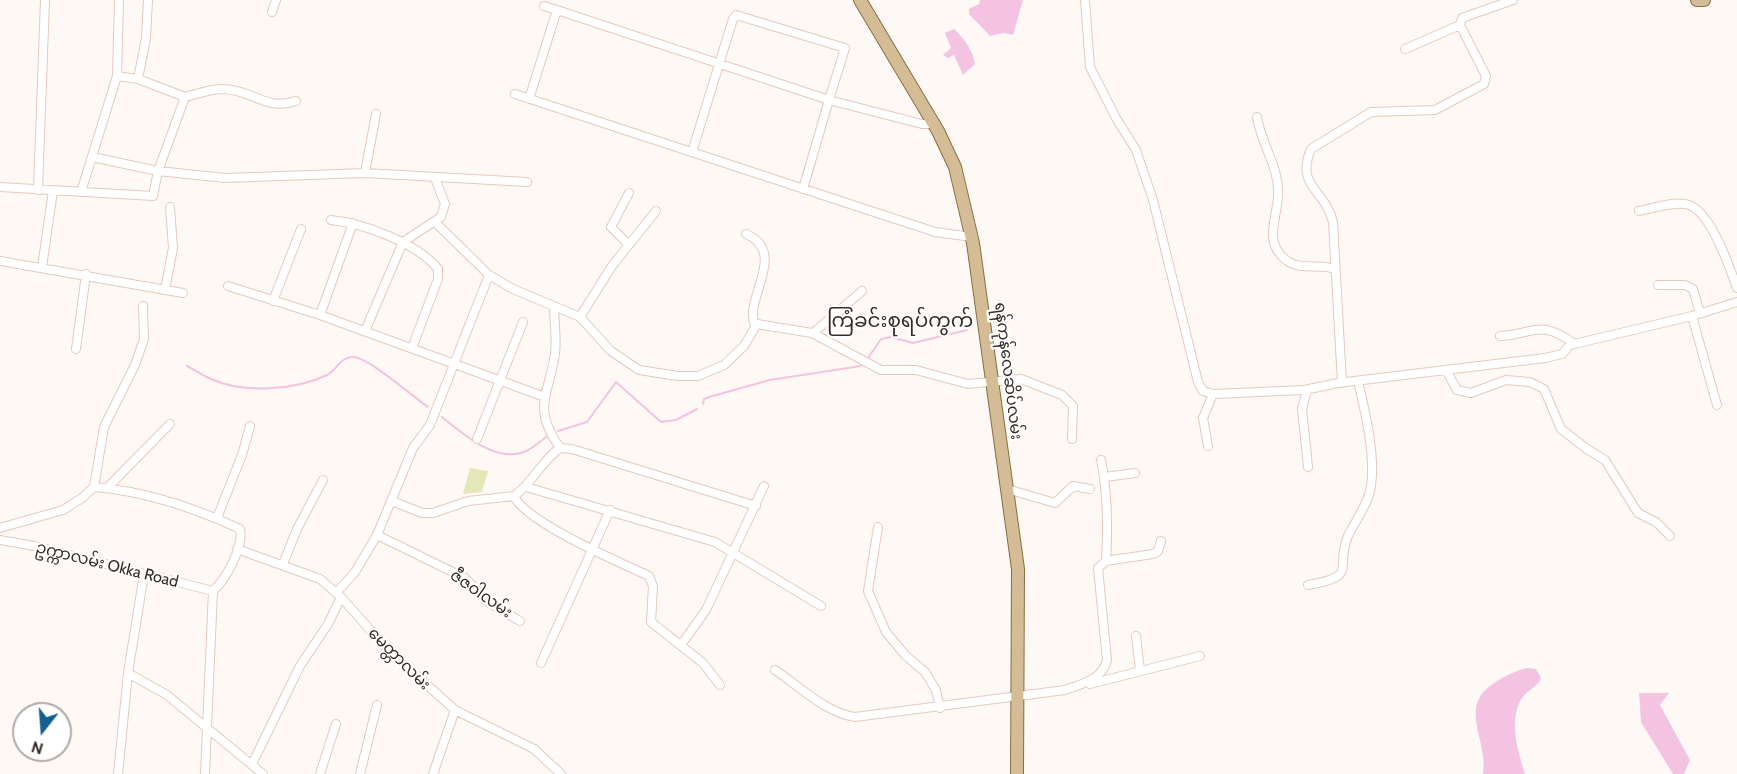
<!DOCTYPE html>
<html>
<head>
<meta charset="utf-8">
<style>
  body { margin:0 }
  #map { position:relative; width:1737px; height:774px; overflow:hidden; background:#fff9f6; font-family:Cabin,sans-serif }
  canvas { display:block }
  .north { position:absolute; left:12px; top:702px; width:60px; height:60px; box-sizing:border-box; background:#fff; border:2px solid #afaaa8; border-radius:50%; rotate:197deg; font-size:16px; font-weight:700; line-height:24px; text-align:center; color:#362b26 }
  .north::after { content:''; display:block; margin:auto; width:21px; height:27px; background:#145f92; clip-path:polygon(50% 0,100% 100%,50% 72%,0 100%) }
</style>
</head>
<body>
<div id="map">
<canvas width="1737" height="774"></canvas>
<div class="north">N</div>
</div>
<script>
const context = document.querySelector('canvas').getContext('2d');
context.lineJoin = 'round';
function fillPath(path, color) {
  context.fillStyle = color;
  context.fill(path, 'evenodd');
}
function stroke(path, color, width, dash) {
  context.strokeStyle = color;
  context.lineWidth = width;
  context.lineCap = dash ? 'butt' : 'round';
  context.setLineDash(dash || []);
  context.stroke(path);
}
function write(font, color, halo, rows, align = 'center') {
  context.font = font + ' Cabin,"Noto Sans Myanmar",sans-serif';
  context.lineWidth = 4.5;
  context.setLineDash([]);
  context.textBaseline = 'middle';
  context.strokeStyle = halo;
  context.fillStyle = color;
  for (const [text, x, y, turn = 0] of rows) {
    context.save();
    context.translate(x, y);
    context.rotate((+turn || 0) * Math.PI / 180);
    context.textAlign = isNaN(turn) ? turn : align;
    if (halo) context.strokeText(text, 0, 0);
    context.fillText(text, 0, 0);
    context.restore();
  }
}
fillPath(new Path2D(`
  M470,468L488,471L482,492L463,494Z`), '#e4e7b8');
fillPath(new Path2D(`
  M980,0H1023L1013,35L1004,33L990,36L969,14V9L979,4Z
  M954,29C964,38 973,51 975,64L963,75L954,55L948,58L943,55L951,48L945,33Z
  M1527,668L1536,669L1541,678C1537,688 1527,690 1522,698C1508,719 1518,752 1525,774H1483C1489,742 1459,709 1490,686C1502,677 1512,672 1527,668Z
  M1639,693H1669L1660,705L1690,760L1684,774H1673L1641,722Z`), '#f4c3e1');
stroke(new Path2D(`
  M868,358L881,339L891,337L913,343L967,330
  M187,366C195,370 203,376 211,379C243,394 296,390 327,375C337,370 340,357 353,357C368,357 412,396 428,407
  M703,404L704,399L709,397L770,380L861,366
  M442,417C462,433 495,463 524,452C532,449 540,441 548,436
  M558,431L587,422L616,382L661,422L676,420L697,409`), '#f4c3e1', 2);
const street = new Path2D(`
  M1085,0L1090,67L1116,118L1136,150L1153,200L1198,382L1203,391L1213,394L1304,390L1338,383L1545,358L1562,354L1570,345L1692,316L1737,302
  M544,6L557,10L829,100L845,48L736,15L733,19L692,152
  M272,12L276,0
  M1405,49L1460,25
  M138,79L146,38L148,0
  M515,94L935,232L972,237
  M185,97C198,94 209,89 223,89C254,90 265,111 296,101
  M529,99L557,10
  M1257,117C1261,144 1280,168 1278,196C1277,219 1263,242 1286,260C1299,271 1320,263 1335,269
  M92,157L158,171L225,178L365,173L527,182
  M365,173L376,114
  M0,187L153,196L158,171L185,97L138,79L117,76
  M803,189L829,100L922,124H935
  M38,190L45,0
  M81,192L117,76L119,0
  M1639,211C1653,208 1670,202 1685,204C1709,206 1730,268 1737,288
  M331,220C363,223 417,243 438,269V279L412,348
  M436,223L489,275L513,289L580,317L611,351L639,370L678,376H698L724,365L744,346L757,324L812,333L881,370H916L968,384L1021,379L1062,395L1073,406L1072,439
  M746,234C789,253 743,299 755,325
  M629,245L611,227L629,193
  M0,261L183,293
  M42,267L53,191
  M1658,285H1685L1693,289L1700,313
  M228,286L320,315L545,397
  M165,290L173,248L170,207
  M273,301L301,229
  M554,306C554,321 557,338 555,354C548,397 532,408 560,448
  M320,315L353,223
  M1692,316L1717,405
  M580,317L612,266L656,211
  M365,331L403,242L441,217L445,204L435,178
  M813,333L862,291
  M1500,336C1538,333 1539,319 1575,344
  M76,349L86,274
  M1446,370L1457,390L1471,393L1506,380L1530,382L1544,389L1561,429L1587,449L1605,460L1638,513L1656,522L1670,536
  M1342,383L1333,222C1325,189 1295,187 1311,149L1371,112L1435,110L1484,84L1486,76L1460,25L1462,18L1513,0
  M1307,390L1302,409L1308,467
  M477,439L523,322
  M1208,446L1203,418L1213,394
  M1105,477L1135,473
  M94,487C143,491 195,508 240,529C244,547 226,579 213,591L205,774
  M526,487L715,542L821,606
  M107,488L170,424
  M1007,489L1055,503L1073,486L1090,489
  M514,496C525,522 619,562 649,576L653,586L651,622L703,663L720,685
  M514,496C533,483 541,461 560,448L572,449L756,506
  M392,501L422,513H433L468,501L514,496
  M217,518L242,455L250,426
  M878,527L868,591L886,632L905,655L925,672L936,690L940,708
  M0,528L63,510L82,498L94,487L104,427L135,365L144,339L143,306
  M377,535L465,578L488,602L520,621
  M0,540L34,546L213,591
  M237,549L320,579L341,597L387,649L455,710L534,749L561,774
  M1106,561L1153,554L1158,551L1161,541
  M283,564L297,529L323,480
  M1308,585C1360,576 1334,569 1348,536C1355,521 1366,508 1370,491C1377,460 1365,411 1358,381
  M336,593L355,572L377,535L413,448L430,425L489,275
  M1136,636L1140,671
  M681,645L706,610L764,486
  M541,663L610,510
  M775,670C799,686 826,713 855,717L1065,690C1082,684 1103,679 1107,660L1098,568L1106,561C1108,527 1108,493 1101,460
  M128,673L167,695L263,774
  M1090,684L1200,656
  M252,764L300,666L328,624L341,597
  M118,774L128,673L144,574
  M320,774L336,724
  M360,774L377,705
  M433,774L455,710`);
const primary = new Path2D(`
  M860,0L938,131L955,167L973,243L1018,569L1017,774
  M1697,0H1704`);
stroke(street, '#e6c9bb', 10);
stroke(primary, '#8a6d41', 14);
stroke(street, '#fff', 8);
stroke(primary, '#d4bd96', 12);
write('16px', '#362b26', '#fff', [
  ["ရန်ကုန်လေဆိပ်လမ်း",1008,371,83],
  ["ဥက္ကာလမ်း Okka Road",107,565,14],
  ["ဇီဇဝါလမ်း",481,594,35],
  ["မေတ္တာလမ်း",399,659,45]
]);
write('20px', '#362b26', '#fff', [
  ["ကြံခင်းစုရပ်ကွက်",900,321]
]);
</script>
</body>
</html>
